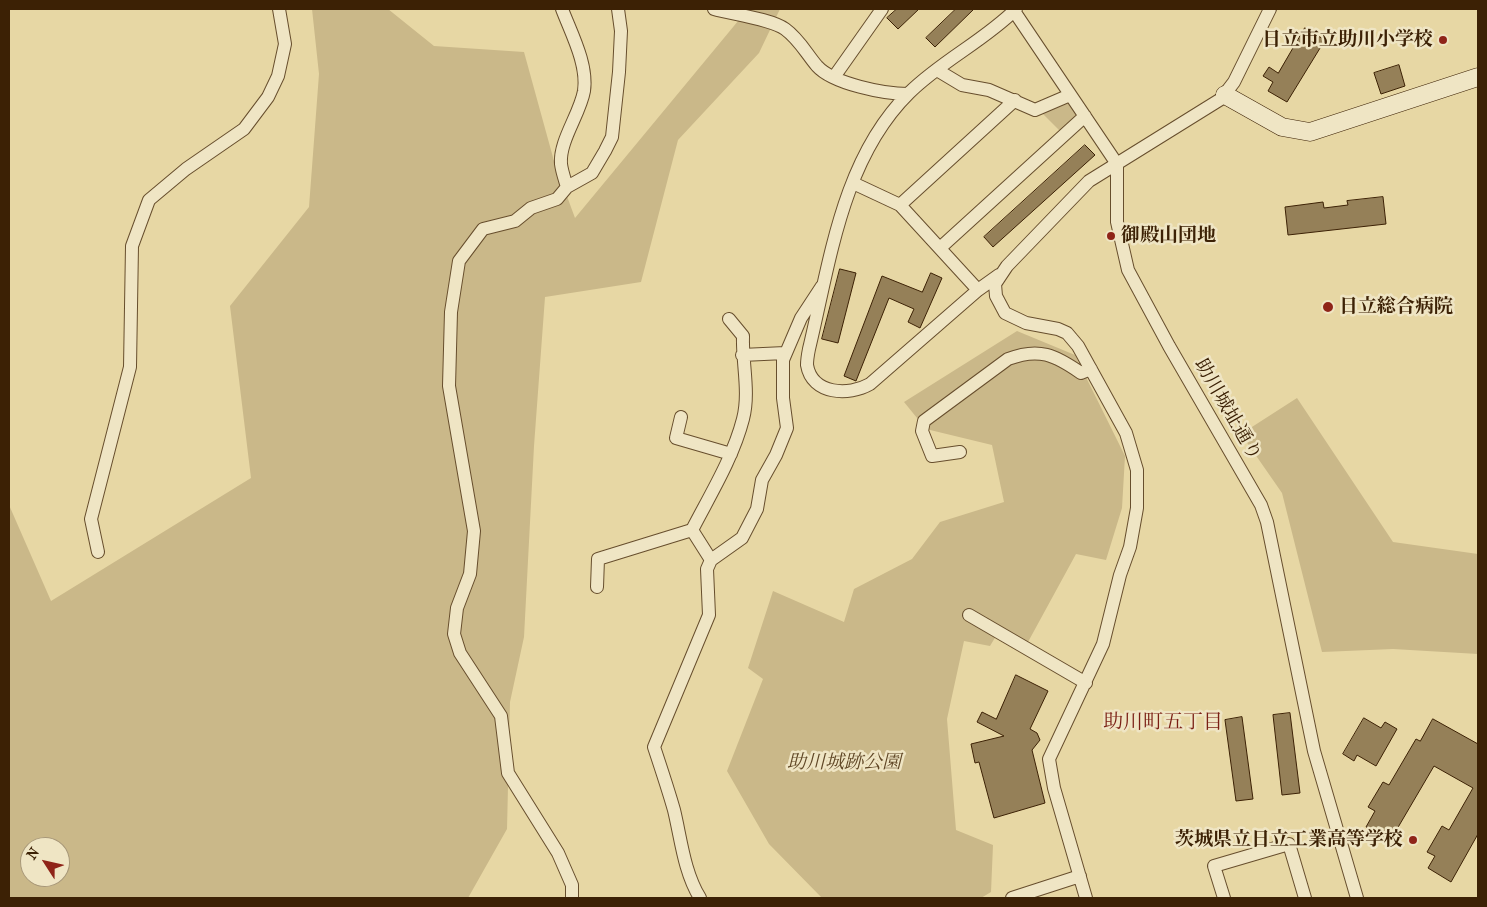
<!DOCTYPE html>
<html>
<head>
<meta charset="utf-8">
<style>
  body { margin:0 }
  #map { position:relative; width:1487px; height:907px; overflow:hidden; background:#e7d7a4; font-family:"IM FELL French Canon",serif }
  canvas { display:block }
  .frame { position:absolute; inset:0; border:10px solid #3c2105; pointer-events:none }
  .north { position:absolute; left:20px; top:837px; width:50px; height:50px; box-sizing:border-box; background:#efe5c4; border:1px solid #a79778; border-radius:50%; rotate:305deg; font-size:14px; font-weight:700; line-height:20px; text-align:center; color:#3c2105 }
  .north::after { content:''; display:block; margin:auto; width:18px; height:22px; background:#8f2418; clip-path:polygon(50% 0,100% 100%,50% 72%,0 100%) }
</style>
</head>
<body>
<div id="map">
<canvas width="1487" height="907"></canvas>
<div class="frame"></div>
<div class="north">N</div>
</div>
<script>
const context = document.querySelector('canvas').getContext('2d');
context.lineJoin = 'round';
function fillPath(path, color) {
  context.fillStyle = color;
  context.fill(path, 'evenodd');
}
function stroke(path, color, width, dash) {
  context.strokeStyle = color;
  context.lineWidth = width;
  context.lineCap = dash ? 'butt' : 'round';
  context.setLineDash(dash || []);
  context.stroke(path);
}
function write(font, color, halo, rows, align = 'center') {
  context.font = font + ' "IM FELL French Canon","Noto Serif JP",serif';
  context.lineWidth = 5;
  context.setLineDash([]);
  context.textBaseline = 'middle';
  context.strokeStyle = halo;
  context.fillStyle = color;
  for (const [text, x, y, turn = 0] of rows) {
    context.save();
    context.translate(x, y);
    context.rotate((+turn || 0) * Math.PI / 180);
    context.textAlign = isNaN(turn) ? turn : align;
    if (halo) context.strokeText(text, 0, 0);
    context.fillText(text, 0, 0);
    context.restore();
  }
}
fillPath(new Path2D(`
  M312,9H388L434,46L524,52L554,161L575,218L743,15L744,9H780L759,53L678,140L641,282L545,297L534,446L524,637L510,702L507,829L468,898H9V505L51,601L251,478L230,306L309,207L319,74ZM30,847H60V877H30Z
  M1070,97L1083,116L1063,134L1039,110Z
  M1017,331L1075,355L1125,456L1122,508L1106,560L1076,554L1022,653L996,636L990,646L964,641L947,719L956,830L993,845L991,892L981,898H822L769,844L727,771L763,679L748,668L773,591L844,622L854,589L912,559L940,522L1004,502L992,445L926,429L904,402Z
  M1297,398L1393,542L1478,554V654L1393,649L1322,652L1282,493L1241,434Z`), '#cab889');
const building = new Path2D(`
  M897,9H919L898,29L887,18Z
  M956,9H974L935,47L926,38Z
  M1305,28L1325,40L1287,102L1268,91L1273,82L1263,76L1269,67L1278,73Z
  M1399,65L1405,86L1381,94L1374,73Z
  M1085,145L1095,155L993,247L984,237Z
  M1383,197L1386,224L1288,235L1285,207L1323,202L1324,208L1348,205L1347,201Z
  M840,269L856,273L838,343L822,339Z
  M931,273L942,278L920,328L908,322L914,309L889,298L856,381L844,376L882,276L922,292Z
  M1016,675L1048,691L1030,729L1037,733L1040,740L1032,750L1045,803L994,818L979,762L975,763L971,744L1004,736L977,722L982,712L996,719Z
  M1290,713L1300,793L1282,795L1273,715Z
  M1242,717L1253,799L1236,801L1225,720Z
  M1364,718L1381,728L1385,722L1397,729L1376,766L1357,755L1354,761L1343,754Z
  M1433,719L1478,744V834L1451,882L1428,868L1435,856L1427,852L1442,826L1449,830L1473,788L1434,766L1390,841L1366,827L1375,811L1368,807L1383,782L1389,785L1416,739L1420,741Z`);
fillPath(building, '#958058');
stroke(building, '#3c2105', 1);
const street = new Path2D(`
  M562,9C571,33 588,64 584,91C580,114 559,141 561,164C562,172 565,180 567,187
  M714,9C732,14 771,19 785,29C799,39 806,53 817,66C833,84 885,94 908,94
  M1014,11L1117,164
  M937,70L962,85L989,90L1035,110L1070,95
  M834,77L882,9
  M1117,164V222L1128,270L1169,346L1261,505L1267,522L1314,751L1357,898
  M853,183L900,205L978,290
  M900,205L1015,100
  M940,248L1085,116
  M999,275L978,290L870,384C849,396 812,395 807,365C807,360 808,354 809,349C830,262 842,159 909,93C941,61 984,41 1016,9
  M742,355L785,353
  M681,417L676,438L731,454
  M960,452L932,456L922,431L924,421L1008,359C1039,347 1055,355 1081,373L1091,369
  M692,530C710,495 733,458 743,419C750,392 742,363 743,336L729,319
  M98,552L91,519L130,367L132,246L149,200L186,169L244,129L268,97L278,76L285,44L279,9
  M597,587L598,559L692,530L711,560
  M969,615L1086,683
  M572,898V885L558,853L508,773L501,716L460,653L454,634L457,608L470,574L474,531L449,386L451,312L459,261L483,229L515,221L531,208L557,199L567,187L592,173L605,151L612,137L619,72L621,31L618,9
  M700,898C684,872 681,839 674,810C668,789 661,768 654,747L709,615L707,569L711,560L742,538L757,509L762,480L776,455L787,428L783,398V360L801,318L822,286
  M1012,898L1080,876
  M1086,898L1054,788L1049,759L1103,644L1120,575L1130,547L1137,508V470L1126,433L1078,346L1067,333L1058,329L1026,323L1005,313L996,296L995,284L1007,266L1089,181L1221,99L1234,82L1270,9
  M1224,898L1214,866L1289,844L1305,898`);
const secondary = new Path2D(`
  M1225,95L1282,127L1310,132L1478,77`);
stroke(street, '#674e2d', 14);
stroke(secondary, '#3c2105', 19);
stroke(street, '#efe5c4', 12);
stroke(secondary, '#efe5c4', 18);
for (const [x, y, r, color] of [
  [1443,40,5,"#8f2418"],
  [1111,236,5,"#8f2418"],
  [1328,307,6,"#8f2418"],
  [1413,840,5,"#8f2418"]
]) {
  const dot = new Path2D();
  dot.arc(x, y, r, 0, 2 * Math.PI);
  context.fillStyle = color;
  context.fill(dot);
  stroke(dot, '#efe5c4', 2);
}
write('bold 19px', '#3c2105', '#efe5c4', [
  ["日立市立助川小学校",1433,40],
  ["御殿山団地",1121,236,"left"],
  ["日立総合病院",1339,307,"left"],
  ["茨城県立日立工業高等学校",1403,840]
], 'right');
write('19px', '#3c2105', '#efe5c4', [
  ["助川城址通り",1227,410,60]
]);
write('italic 19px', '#604726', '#efe5c4', [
  ["助川城跡公園",844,763]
]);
write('20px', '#7a1f14', '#efe5c4', [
  ["助川町五丁目",1163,723]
]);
</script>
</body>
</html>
